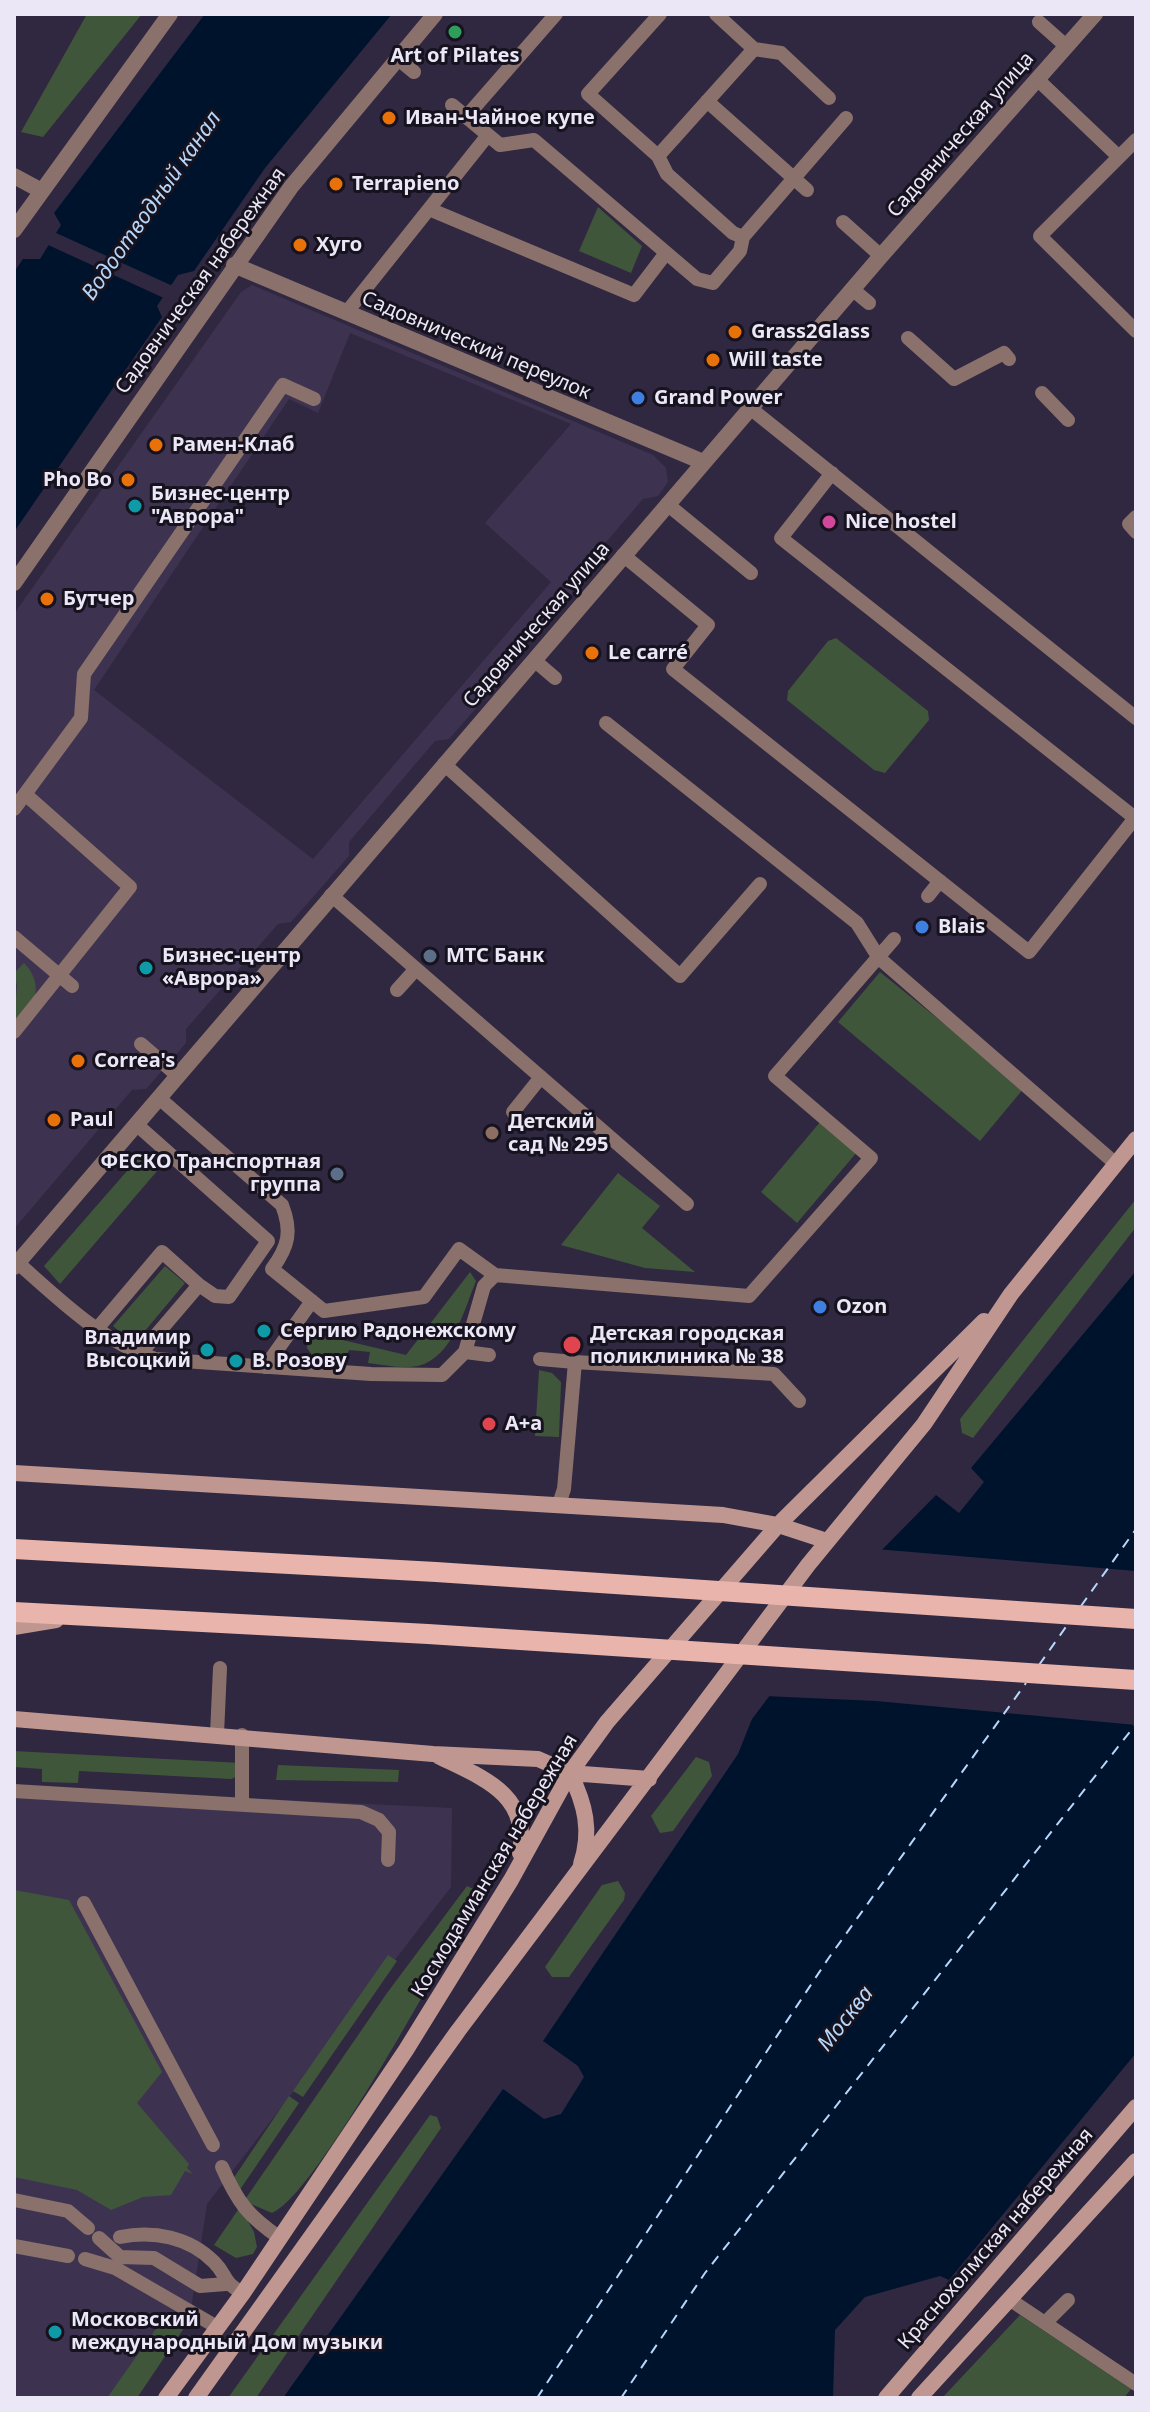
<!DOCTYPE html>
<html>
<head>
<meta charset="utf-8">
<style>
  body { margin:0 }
  #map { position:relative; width:1150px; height:2412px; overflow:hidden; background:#302740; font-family:"Noto Sans",sans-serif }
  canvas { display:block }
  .frame { position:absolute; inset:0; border:16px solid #ece7f7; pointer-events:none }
</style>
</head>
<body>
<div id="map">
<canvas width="1150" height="2412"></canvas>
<div class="frame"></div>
</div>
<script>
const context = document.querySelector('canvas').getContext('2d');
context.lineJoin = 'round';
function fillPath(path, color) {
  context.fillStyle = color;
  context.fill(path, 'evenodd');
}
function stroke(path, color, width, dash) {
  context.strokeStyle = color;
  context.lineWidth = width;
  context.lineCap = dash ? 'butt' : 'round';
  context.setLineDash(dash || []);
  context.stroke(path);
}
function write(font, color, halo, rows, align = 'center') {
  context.font = font + ' "Noto Sans",sans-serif';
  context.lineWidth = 6;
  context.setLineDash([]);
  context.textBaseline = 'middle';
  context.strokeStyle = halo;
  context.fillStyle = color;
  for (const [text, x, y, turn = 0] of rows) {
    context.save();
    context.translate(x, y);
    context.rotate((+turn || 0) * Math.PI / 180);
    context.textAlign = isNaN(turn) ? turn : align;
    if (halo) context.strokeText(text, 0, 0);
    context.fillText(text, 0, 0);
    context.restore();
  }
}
fillPath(new Path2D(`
  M252,285L653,455L666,468L668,482L658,496L643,499L572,582V597L549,623L536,625L490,678L492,690L449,739L435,741L349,842V856L291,922L278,924L186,1029V1043L146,1089L132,1090L14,1229V614L241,292ZM350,333L571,424L485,523L551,582L313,859L94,690L289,399L318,413Z
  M14,1787L452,1808L451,1887L207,2204L190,2316L135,2398H14Z`), '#3d3350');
fillPath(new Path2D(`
  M87,14H142L43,137L21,132Z
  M598,207L642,246L631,273L579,251Z
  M836,638L928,711L929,720L885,773L874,770L787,700L788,691L828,641Z
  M24,963C42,981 40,1008 14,1019L17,986L14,973Z
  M880,972L1024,1088L980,1141L838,1022Z
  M821,1121L857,1152L797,1223L761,1192Z
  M141,1155L158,1170L60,1284L44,1266Z
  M618,1173L660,1206L642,1228L695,1272L645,1268L561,1245Z
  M1136,1199V1227L973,1438L962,1433L960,1419Z
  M165,1266L185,1283L134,1344L113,1326Z
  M470,1272L476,1281C464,1310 453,1357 418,1366C402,1369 384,1365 368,1363L370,1352L349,1350L344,1362L314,1358L307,1348L309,1332L406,1355Z
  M539,1370L552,1373L561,1382L559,1437L535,1436Z
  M14,1751L242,1763L238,1776L231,1779L79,1771L78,1783L42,1782V1769L14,1767Z
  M696,1757L709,1762L712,1776L673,1831L660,1833L651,1816Z
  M278,1765L399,1770L398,1782L276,1780Z
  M618,1881L625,1893L624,1900L569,1977H552L545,1967L602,1885Z
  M467,1886L480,1892C450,1947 317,2196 272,2213L244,2201L387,1993Z
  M14,1890L69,1900L162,2072L137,2103L189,2164L187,2168L193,2174L185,2171L171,2195L143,2197L111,2210L77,2190L14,2177Z
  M388,1955L397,1961L303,2097L293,2091Z
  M289,2096L299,2103L237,2194L231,2182Z
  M430,2115L437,2117L441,2128L256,2398H228Z
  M240,2207L254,2232L257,2247L253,2254L236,2258L214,2245Z
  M1020,2315L1131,2389L1124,2398H942Z
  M165,2316L184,2328L137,2398H107Z`), '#40563b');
fillPath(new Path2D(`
  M205,14H392L265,168L194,271L178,275L157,306L162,317L14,532V272L23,259H40L61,225L54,213Z
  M1136,1271V2053L949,2280L940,2276L865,2297L835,2330L833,2398H283L503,2089L544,2119L561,2114L584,2077L578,2066L543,2041L738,1754L752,1719L873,1559L936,1495L959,1513L984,1482L971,1468Z`), '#00132c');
fillPath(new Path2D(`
  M54,232L175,287L166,299L46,244Z
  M876,1549L1136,1571V1725L876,1701L764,1696Z`), '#302740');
stroke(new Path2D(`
  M1081,1606L1136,1529
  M1039,1665L1068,1624
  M537,2398L828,1959L1026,1683
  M621,2398L705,2273L1136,1724`), '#b6d7fc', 2, [10, 8]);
stroke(new Path2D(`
  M660,14L588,94L658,156L754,49L716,14
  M1039,22L1066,46
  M754,49L781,53L829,98
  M397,58L414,72
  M1037,79L1119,157L1040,236L1136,331
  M707,101L807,190
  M452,105L500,145L534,140L697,279L713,283L740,251L743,237L846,118
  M466,117L556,14
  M658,156L667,174L733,233L743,237
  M1119,157L1136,140
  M429,209L634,295L666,253
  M843,222L881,256
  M852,289L869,303
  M346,313L488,135
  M908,338L954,379L1004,353L1009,359
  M1042,393L1068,420
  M750,408L1136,718
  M667,504L751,573
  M1136,517L1129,524L1136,532
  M623,555L708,625L673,669L1029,952L1135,818L781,538L832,473
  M534,660L555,678
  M606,723L857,923L879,958L1116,1164
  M444,764L680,976L760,884
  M14,809L81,718L84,674L283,385L314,399
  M331,895L687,1204
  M928,896L940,881
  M14,937L72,986
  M397,990L416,969
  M14,1032L130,887L25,794
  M141,1044L178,1076
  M159,1098L282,1205C292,1231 289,1246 272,1269L324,1311L424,1297L459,1249L495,1275
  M513,1112L541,1077
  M136,1124L268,1241L229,1297L215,1296L199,1285
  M18,1263C60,1300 101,1341 155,1359L371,1374L442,1375L465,1352L489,1355
  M96,1330L162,1252L199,1285L140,1354
  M465,1352L484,1286L495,1275L749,1296L871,1158L775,1076L894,939
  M540,1359L575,1362L564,1489L559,1504
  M575,1362L774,1374L799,1401
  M265,1367L312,1301
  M217,1734L220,1668
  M14,1791L361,1812L379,1820L389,1832L388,1860
  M242,1802V1735
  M84,1903L213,2145
  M222,2167C238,2203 248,2216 280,2238
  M14,2200L68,2211L88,2228
  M120,2237C153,2230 189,2237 214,2262C228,2276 221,2281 243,2293
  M99,2238L120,2257L154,2258L200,2286L226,2284
  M14,2246L68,2256
  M85,2259L115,2268L217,2327
  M1009,2299L1136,2384
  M1045,2323L1068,2300`), '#8a716c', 14);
stroke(new Path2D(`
  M14,176L40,190
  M234,265L703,462
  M14,1267L881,256L1095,14`), '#8a716c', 16);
stroke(new Path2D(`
  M14,230L170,14
  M14,583L291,187L435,14`), '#8a716c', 16);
stroke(new Path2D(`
  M14,1473L723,1515L778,1525L827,1541
  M14,1627L56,1620
  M14,1719L433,1754L538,1759L570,1773L649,1779
  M438,1756C483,1778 530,1794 520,1853
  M570,1773C585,1804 592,1831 581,1864
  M166,2398L243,2293L406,2050L511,1880L570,1773L607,1722L778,1525L984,1321
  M196,2398L458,2031L808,1565L924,1424L1011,1294L1136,1139
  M886,2398L1136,2107
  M919,2398L1136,2161`), '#bf9790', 16);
stroke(new Path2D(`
  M14,1549L436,1572L1136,1619
  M14,1612L428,1634L1136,1680`), '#e8b4ab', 20);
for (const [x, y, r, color] of [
  [455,32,8,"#2e9e5b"],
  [389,118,8,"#e8710a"],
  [336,184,8,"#e8710a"],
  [300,245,8,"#e8710a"],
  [735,332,8,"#e8710a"],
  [713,360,8,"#e8710a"],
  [638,398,8,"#3f7fe0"],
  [156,445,8,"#e8710a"],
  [128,480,8,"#e8710a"],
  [135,506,8,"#0f9aa8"],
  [829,522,8,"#d1479c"],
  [47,599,8,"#e8710a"],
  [592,653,8,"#e8710a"],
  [922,927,8,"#3f7fe0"],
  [430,956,8,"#5c6f8a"],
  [146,968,8,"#0f9aa8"],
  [78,1061,8,"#e8710a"],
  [54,1120,8,"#e8710a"],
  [492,1133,8,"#8d6e63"],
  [337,1174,8,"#5c6f8a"],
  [820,1307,8,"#3f7fe0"],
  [264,1331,8,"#0f9aa8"],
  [572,1345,10,"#e0444e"],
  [207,1350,8,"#0f9aa8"],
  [236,1361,8,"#0f9aa8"],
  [489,1424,8,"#e0444e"],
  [55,2332,8,"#0f9aa8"]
]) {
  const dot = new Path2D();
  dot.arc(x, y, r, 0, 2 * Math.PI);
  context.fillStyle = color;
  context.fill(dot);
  stroke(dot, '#16121e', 3);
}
write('bold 20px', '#ece7f7', '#16121e', [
  ["Art of Pilates",455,56,"center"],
  ["Иван-Чайное купе",405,118],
  ["Terrapieno",352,184],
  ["Хуго",316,245],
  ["Grass2Glass",751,332],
  ["Will taste",729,360],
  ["Grand Power",654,398],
  ["Рамен-Клаб",172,445],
  ["Pho Bo",112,480,"right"],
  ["Бизнес-центр",151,494],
  ["\"Аврора\"",151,517],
  ["Nice hostel",845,522],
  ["Бутчер",63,599],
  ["Le carré",608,653],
  ["Blais",938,927],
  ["Бизнес-центр",162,956],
  ["«Аврора»",162,979],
  ["МТС Банк",446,956],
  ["Correa's",94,1061],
  ["Paul",70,1120],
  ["Детский",508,1122],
  ["сад № 295",508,1145],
  ["ФЕСКО Транспортная",321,1162,"right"],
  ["группа",321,1185,"right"],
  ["Ozon",836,1307],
  ["Сергию Радонежскому",280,1331],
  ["Детская городская",590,1334],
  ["поликлиника № 38",590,1357],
  ["Владимир",191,1338,"right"],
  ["Высоцкий",191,1361,"right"],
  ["В. Розову",252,1361],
  ["А+а",505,1424],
  ["Московский",71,2320],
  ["международный Дом музыки",71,2343]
], 'left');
write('20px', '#ece7f7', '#16121e', [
  ["Садовническая улица",961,135,-49],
  ["Садовническая набережная",201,281,-54],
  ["Садовнический переулок",476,346,23],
  ["Садовническая улица",537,625,-49],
  ["Космодамианская набережная",495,1866,-59],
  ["Краснохолмская набережная",996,2239,-49]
]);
write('italic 22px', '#b6d7fc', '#16121e', [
  ["Водоотводный канал",152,206,-55],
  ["Москва",846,2019,-52]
]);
</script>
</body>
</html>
